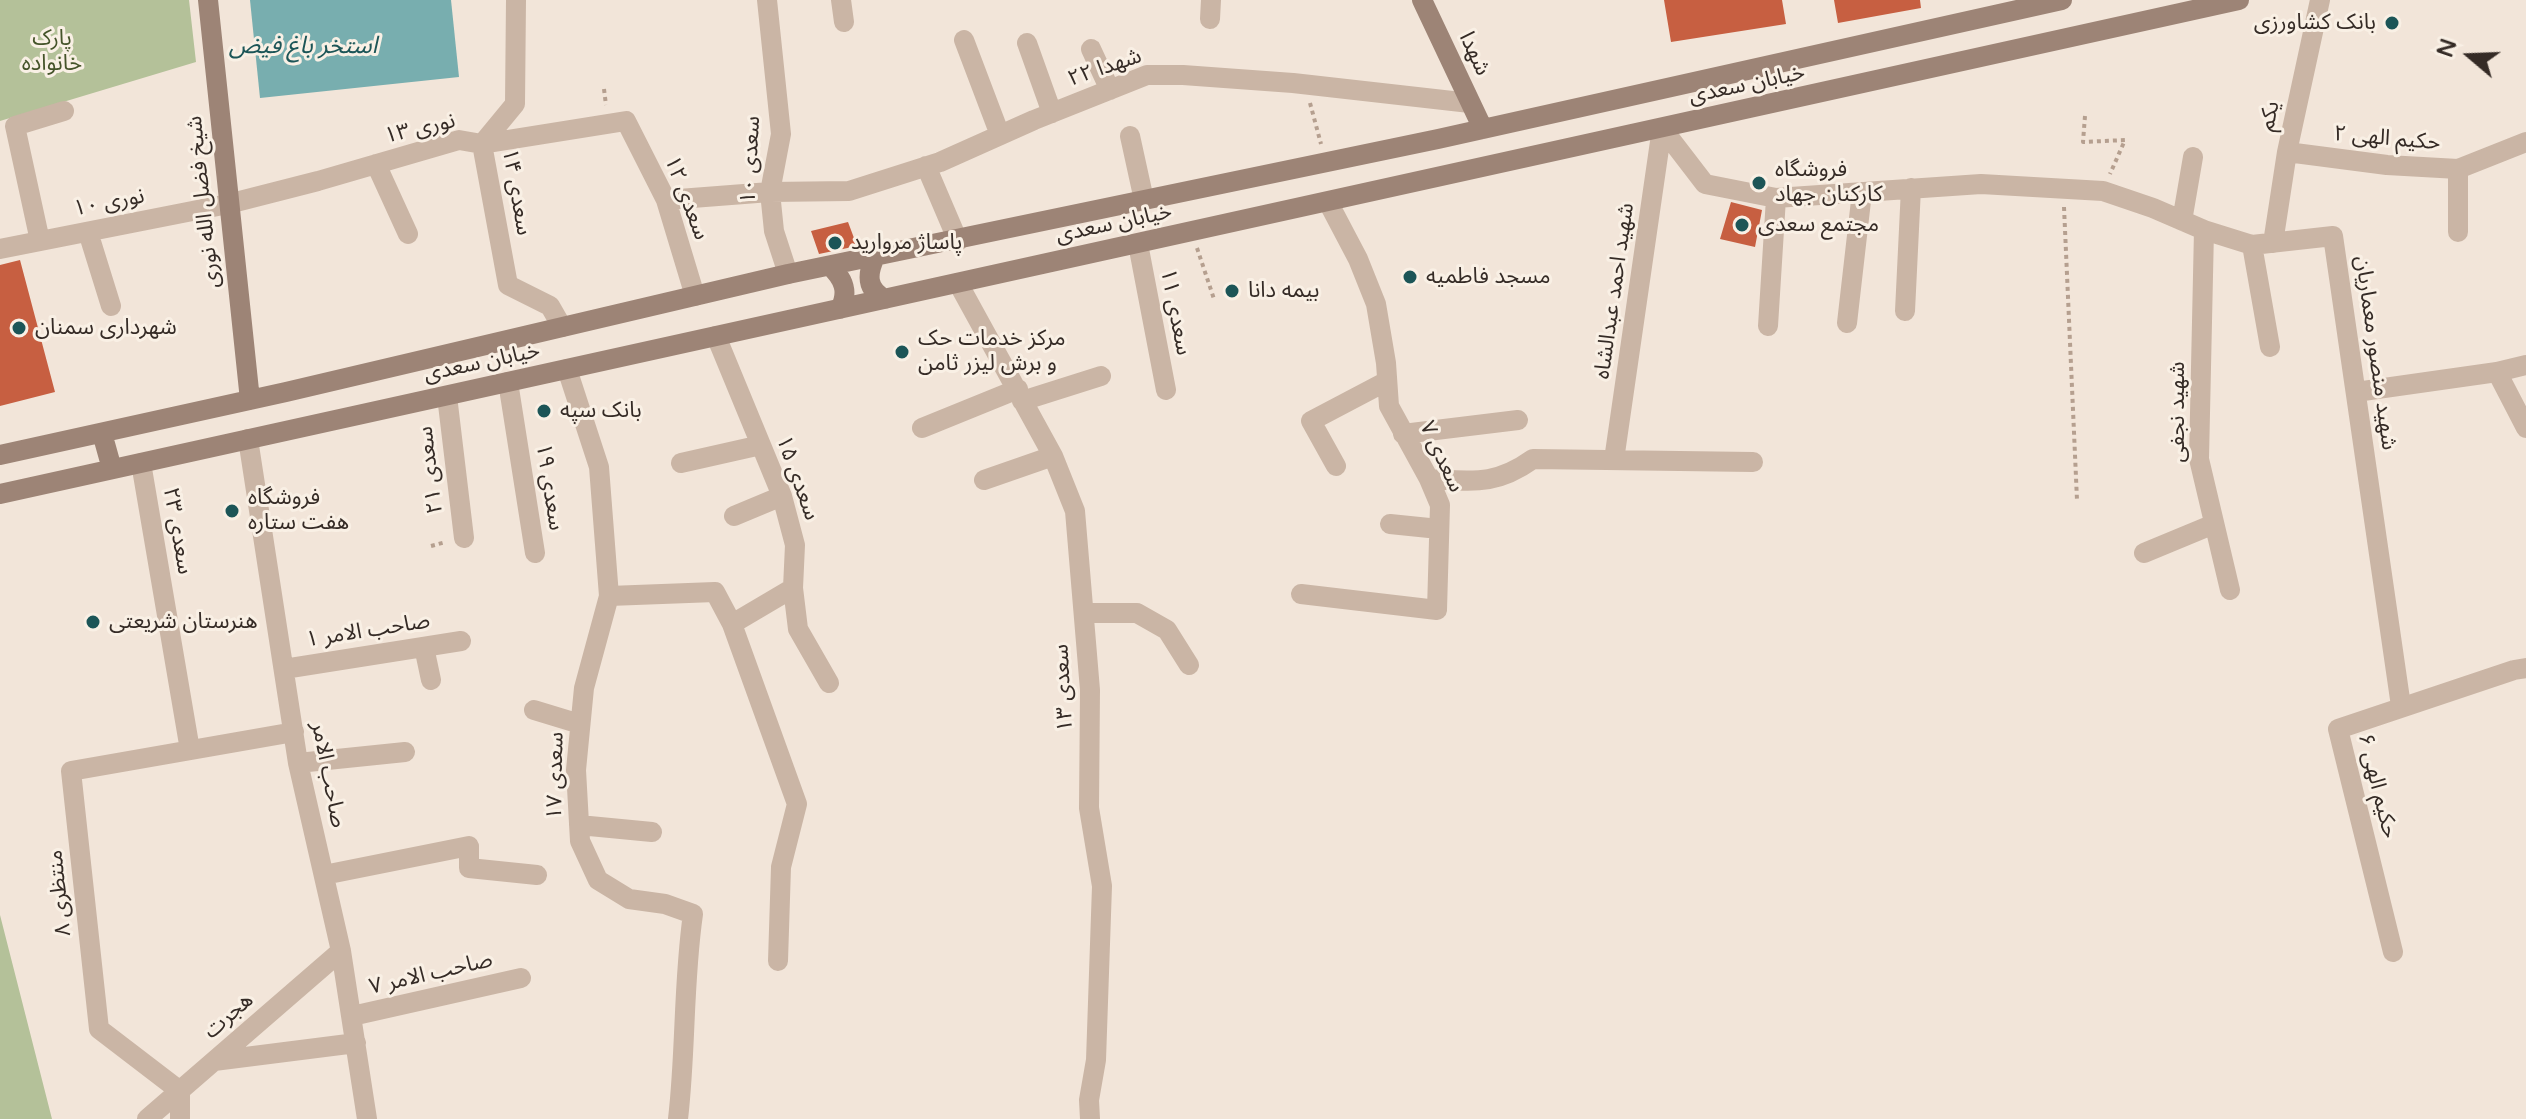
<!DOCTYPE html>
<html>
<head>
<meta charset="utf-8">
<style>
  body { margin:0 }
  #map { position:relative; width:2526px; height:1119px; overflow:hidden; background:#f2e5d9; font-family:"Varela Round",sans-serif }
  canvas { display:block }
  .north { position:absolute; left:2430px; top:16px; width:80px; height:80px; -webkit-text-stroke:6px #f9f0e5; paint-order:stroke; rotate:289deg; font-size:22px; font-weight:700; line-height:32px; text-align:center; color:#352b26 }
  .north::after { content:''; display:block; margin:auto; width:28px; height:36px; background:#352b26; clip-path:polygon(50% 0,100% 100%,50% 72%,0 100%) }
</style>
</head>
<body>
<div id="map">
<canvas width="2526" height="1119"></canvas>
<div class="north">N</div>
</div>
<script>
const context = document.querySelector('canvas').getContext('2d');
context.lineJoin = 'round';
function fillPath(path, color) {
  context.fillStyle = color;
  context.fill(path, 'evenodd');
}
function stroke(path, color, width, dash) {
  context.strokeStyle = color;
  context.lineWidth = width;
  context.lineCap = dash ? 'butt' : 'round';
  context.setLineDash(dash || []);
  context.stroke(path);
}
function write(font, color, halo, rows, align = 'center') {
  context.font = font + ' "Varela Round","Noto Sans Arabic",sans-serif';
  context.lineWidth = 6;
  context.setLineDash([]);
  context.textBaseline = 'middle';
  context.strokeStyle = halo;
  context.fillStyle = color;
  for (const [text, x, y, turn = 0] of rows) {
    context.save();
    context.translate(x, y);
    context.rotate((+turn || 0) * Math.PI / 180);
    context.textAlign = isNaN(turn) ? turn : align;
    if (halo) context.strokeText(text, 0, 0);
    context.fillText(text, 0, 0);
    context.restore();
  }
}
fillPath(new Path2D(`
  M0,0H189L196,62L0,121Z
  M0,915L52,1119H0Z`), '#b4c199');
fillPath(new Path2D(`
  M250,0H451L459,77L260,98Z`), '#78aeaf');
fillPath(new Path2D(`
  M1664,0H1782L1786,24L1671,42Z
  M1834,0H1920L1921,8L1838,23Z
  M1731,202L1762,210L1755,247L1720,239Z
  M848,222L857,246L819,254L811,231Z
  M20,260L55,392L0,406V265Z`), '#c75f41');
stroke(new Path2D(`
  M604,89L606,105
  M1310,103L1321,144
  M2085,116L2083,142L2125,140L2110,174
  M2064,207L2077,500
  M1197,248L1214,299
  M431,546L446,542`), '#b59f8f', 4, [4, 4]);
stroke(new Path2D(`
  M516,0L515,104L482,144L508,285L550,306L562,327
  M767,0L781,134L770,192L774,231L788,274
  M841,0L844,22
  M1210,19L1211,0
  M964,40L1000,135
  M1027,43L1052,113
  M1091,49L1110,90
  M1662,128L1705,184L1776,198L1981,184L2103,191L2153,208L2204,230L2252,245L2333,236L2401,706
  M1130,136L1144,200
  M2287,152L2387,165L2458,169L2526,142
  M376,164L408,234
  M926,166L958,241
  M666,200L770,192L849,191L940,162L1034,120L1147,75H1183L1293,83L1470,103
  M2182,221L2193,157
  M2204,230L2199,459L2230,590
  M88,232L111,306
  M2458,232V169
  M40,241L15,126L64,111
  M2273,243L2287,152L2320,0
  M1138,244L1166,390
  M2252,245L2270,347
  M0,249L228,204L318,181L459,140L482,144L626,121L666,200L695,296
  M958,283L1053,456L1075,511L1090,690L1089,808L1102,886L1096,1060L1089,1100L1090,1119
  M1905,311L1911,188
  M1847,323L1862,192
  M1768,326L1776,198
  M716,336L782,496L795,545L793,588L798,629L829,683
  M567,369L599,467L609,596L584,688L576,770L580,841L598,880L629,899L665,904L693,914C683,983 686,1051 678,1119
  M2497,372L2526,428
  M508,382L535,553
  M2356,392L2497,372L2526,365
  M447,396L464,538
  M1022,401L1101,376
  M922,428L1018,389
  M1403,434L1518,420
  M248,439L298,763L341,951L367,1119
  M1614,460L1662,128
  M141,463L190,750
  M681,463L761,445
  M1336,466L1311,421L1387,381
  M1429,479C1473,481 1495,486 1533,459L1753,462
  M984,480L1053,456
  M734,516L782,496
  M1390,524L1439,529
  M2144,553L2214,524
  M1301,594L1437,610L1440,505L1429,479L1389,406L1386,363L1376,304L1358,259L1328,202
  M609,596L715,592L732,624L797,804L781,867L778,961
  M1084,613H1137L1167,630L1189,665
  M732,624L793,588
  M424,647L431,680
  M284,669L461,641
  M534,710L580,724
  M298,763L405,752
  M579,825L652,832
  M324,875L469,846V868L537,875
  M2393,952L2338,729L2514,670L2526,668
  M352,1016L521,978
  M214,1061L356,1043
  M147,1119L341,951
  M180,1119V1091L99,1029L71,771L294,732`), '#cab5a5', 20);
stroke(new Path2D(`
  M208,0L250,400
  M1422,0L1483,129
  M875,257C867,274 866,289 885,299
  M830,266C844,279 849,292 840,309
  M102,433L112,469
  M0,455L286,392L788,274L1438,139L2062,0
  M0,494L2239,0`), '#9d8476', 20);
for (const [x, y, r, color] of [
  [2392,23,8,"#1c5557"],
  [1759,183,8,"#1c5557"],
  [1742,225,8,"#1c5557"],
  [835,243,8,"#1c5557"],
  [1410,277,8,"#1c5557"],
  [1232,291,8,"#1c5557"],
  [19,328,8,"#1c5557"],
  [902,352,8,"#1c5557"],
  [544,411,8,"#1c5557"],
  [232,511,8,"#1c5557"],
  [93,622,8,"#1c5557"]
]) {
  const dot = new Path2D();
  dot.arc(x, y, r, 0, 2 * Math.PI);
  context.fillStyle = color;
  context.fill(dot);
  stroke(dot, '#f9f0e5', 3);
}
write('22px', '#352b26', '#f9f0e5', [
  ["بانک کشاورزی",2376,23,"right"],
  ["فروشگاه",1775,170],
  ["کارکنان جهاد",1775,195],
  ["مجتمع سعدی",1758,225],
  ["پاساژ مروارید",851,243],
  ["مسجد فاطمیه",1426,277],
  ["بیمه دانا",1248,291],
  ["شهرداری سمنان",35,328],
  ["مرکز خدمات حک",918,339],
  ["و برش لیزر ثامن",918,364],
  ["بانک سپه",560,411],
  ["فروشگاه",248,498],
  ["هفت ستاره",248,523],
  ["هنرستان شریعتی",109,622]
], 'left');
write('22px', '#45542a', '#f9f0e5', [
  ["پارک",52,39],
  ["خانواده",52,64]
]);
write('22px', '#352b26', '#f9f0e5', [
  ["شهدا",1474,54,65],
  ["شهدا ۲۲",1105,68,-19],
  ["خیابان سعدی",1747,85,-12],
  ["یکم",2270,116,-78],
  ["نوری ۱۳",420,129,-13],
  ["حکیم الهی ۲",2387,139,5],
  ["سعدی ۱۰",751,160,-87],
  ["سعدی ۱۴",516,192,80],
  ["سعدی ۱۲",686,198,69],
  ["شیخ فضل الله نوری",204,202,-96],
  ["نوری ۱۰",109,203,-11],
  ["خیابان سعدی",1114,224,-12],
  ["شهید احمد عبدالشاه",1615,291,-82],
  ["سعدی ۱۱",1175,312,79],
  ["شهید منصور معماریان",2375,353,82],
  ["خیابان سعدی",482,363,-12],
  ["شهید نجفی",2178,412,-90],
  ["سعدی ۷",1441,457,65],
  ["سعدی ۲۱",431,470,-97],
  ["سعدی ۱۵",797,478,70],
  ["سعدی ۱۹",549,487,81],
  ["سعدی ۲۳",177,531,80],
  ["صاحب الامر ۱",368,631,-9],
  ["سعدی ۱۳",1064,688,-93],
  ["صاحب الامر",328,775,79],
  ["سعدی ۱۷",556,776,-89],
  ["حکیم الهی ۶",2377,786,76],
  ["منتظری ۸",60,893,-96],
  ["صاحب الامر ۷",431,974,-13],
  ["هجرت",229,1016,-41]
]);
write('italic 24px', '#1c5557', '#f9f0e5', [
  ["استخر باغ فیض",303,47]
]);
</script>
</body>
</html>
